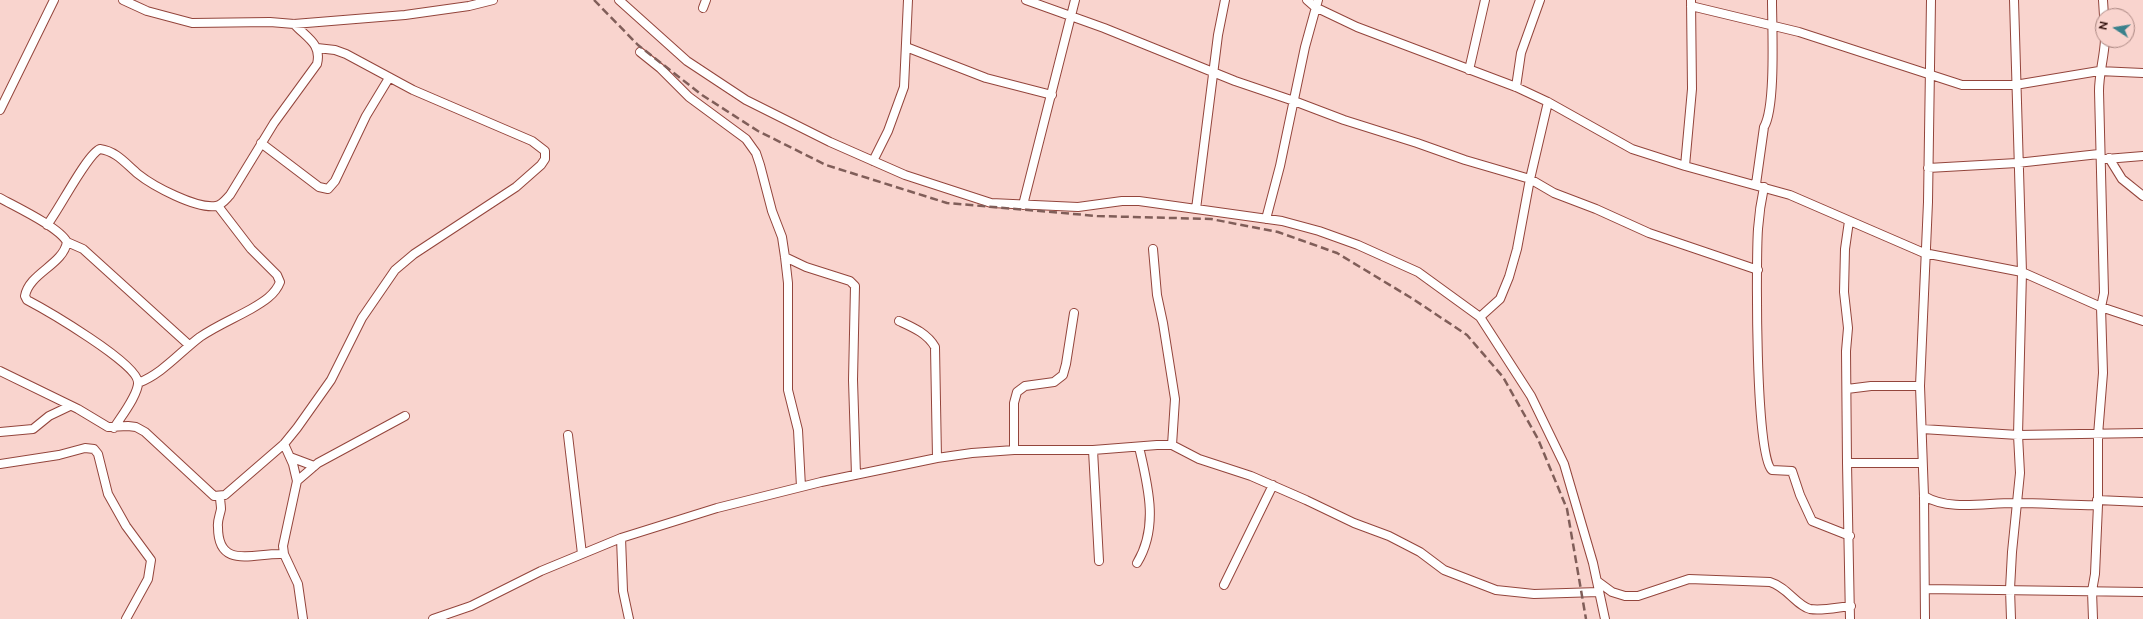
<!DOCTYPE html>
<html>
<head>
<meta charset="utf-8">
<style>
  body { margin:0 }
  #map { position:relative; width:2143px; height:619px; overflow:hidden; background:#f9d4ce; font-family:Raleway,sans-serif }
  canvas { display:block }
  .north { position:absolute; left:2095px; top:8px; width:40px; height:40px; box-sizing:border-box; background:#f9d4ce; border:1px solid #aa8782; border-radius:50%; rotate:282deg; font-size:11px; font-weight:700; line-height:16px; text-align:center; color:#33130f }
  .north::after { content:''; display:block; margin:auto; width:14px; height:18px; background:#3b818c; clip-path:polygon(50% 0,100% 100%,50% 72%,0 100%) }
</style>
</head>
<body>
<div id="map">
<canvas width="2143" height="619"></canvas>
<div class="north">N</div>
</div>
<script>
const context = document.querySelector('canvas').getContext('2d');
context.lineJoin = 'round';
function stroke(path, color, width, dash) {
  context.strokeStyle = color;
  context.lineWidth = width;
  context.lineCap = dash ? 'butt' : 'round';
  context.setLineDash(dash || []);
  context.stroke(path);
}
const minor = new Path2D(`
  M123,0L147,11L192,23L270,22L294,24L405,15L469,6L493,0
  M619,0L687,61L746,100L830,142L905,175L991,203L1078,207L1122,201H1139L1282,221L1319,231L1358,245L1418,272L1480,317L1531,396L1564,464L1593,563L1605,619
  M1026,0L1104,28L1235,81L1294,101L1344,120L1417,143L1465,160L1530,179L1554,193L1596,209L1649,233L1758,270
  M1307,0L1315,7L1357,27L1516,87L1548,102L1632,149L1685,166L1790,195L1924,253L2022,272L2101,307L2143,321
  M2103,0L2104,16
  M1691,6L1799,32L1962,85H2015L2099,71L2143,73
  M703,8L706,0
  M906,47L986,78L1052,95
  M640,52L660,68L689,97L746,139L756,153L760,165L772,211L782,237L785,257L788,283V390L798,430L801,487
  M1469,70L1485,0
  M1516,87L1521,53L1540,0
  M0,110L54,0
  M261,143L319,187L328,189L335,181L366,116L389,78
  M2109,158L2122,179L2143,196
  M2106,159L2143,156
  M873,161L888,131L904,87L908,0
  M1685,166L1692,89L1691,0
  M1928,168L2017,163L2099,154
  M1756,184L1764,127C1776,107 1772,27 1772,0
  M1764,187C1761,201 1759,215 1758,229C1756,258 1755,459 1772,470L1792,471L1800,495L1812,521L1850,536
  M0,198C16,207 59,227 67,242C63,265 29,273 25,296L27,300C46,310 137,363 138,382C139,394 120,418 114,428
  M1023,205L1075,0
  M1196,209L1218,35L1225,0
  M1266,219L1280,166L1305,47L1318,0
  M1849,221L1845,249L1844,292L1848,328L1846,351L1847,463L1850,619
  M47,225C59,210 87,154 100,149C116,151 126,164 138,174C153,186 196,209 216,206C222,205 226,199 230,195L274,123L317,64C322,44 307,38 294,24
  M67,242L83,249L189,345
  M1153,249L1157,295L1163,323L1175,399L1172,445
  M785,257L806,267L850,281L855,286L853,380L856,475
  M1480,317L1500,299L1509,277L1517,249L1530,179L1548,102
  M899,321C912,327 927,333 935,347L937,458
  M0,371L78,409L108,427L128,426L136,427L145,432L214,496L225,495L284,444L297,428L331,380L362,318L395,270L414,254L516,187L541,165L545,159V151L532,141L413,90L346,54L335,50L317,48
  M138,383C162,374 180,352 200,337C216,326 235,318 251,309C263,302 275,295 280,282L277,275L251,249L218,206
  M1847,389L1871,386H1920
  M1922,429L2018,435L2143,433
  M0,432L33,429L49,416L70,406
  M568,435L582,554
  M284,444L293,464L297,481L283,546L284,554L298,584L303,619
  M1014,450V403L1017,392L1025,386L1054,382L1063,375L1066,364L1074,313
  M1093,450L1099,561
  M290,457L314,466
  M1847,463H1921
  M0,464L59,455L85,448L94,449L98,454L108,494L126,526L151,560L148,579L126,619
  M297,481L318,463L405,416
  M1924,496C1951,512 1988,502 2018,503C2045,503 2071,506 2098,505
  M220,497C220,501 221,505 221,509C220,515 217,521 218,527C218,571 255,552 284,554
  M2097,500L2143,502
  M621,538L623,591L629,619
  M1137,563C1159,527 1148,486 1139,447
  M1597,581L1612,592L1625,596H1638L1689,579L1770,582C1787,587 1797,606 1810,609C1823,611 1839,607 1851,606
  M1224,585L1273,485
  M1925,589L2143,592
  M433,619L471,606L541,571L621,538L717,508L821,482L937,458L972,453L1014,450H1093L1157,445H1172L1199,459L1251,476L1306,500L1354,523L1389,536L1420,552L1444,570L1496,590L1534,594L1599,592
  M1925,619L1924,496L1920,386L1928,202L1931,0
  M2011,619L2010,589L2012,552L2020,473L2018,435L2022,272L2014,0
  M2093,619L2092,591L2095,574L2098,505V435L2103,373L2101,307L2104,293L2099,91C2099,74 2104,58 2105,40`);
stroke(minor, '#93453c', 10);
stroke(minor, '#fff', 8);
stroke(new Path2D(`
  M594,0L638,45L702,95L758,131L826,165L947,203L1097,216L1211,219L1278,232L1337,253L1413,299L1467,335L1503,377L1538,439L1567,509L1586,619`), '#805e59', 2.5, [8, 4]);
</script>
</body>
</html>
